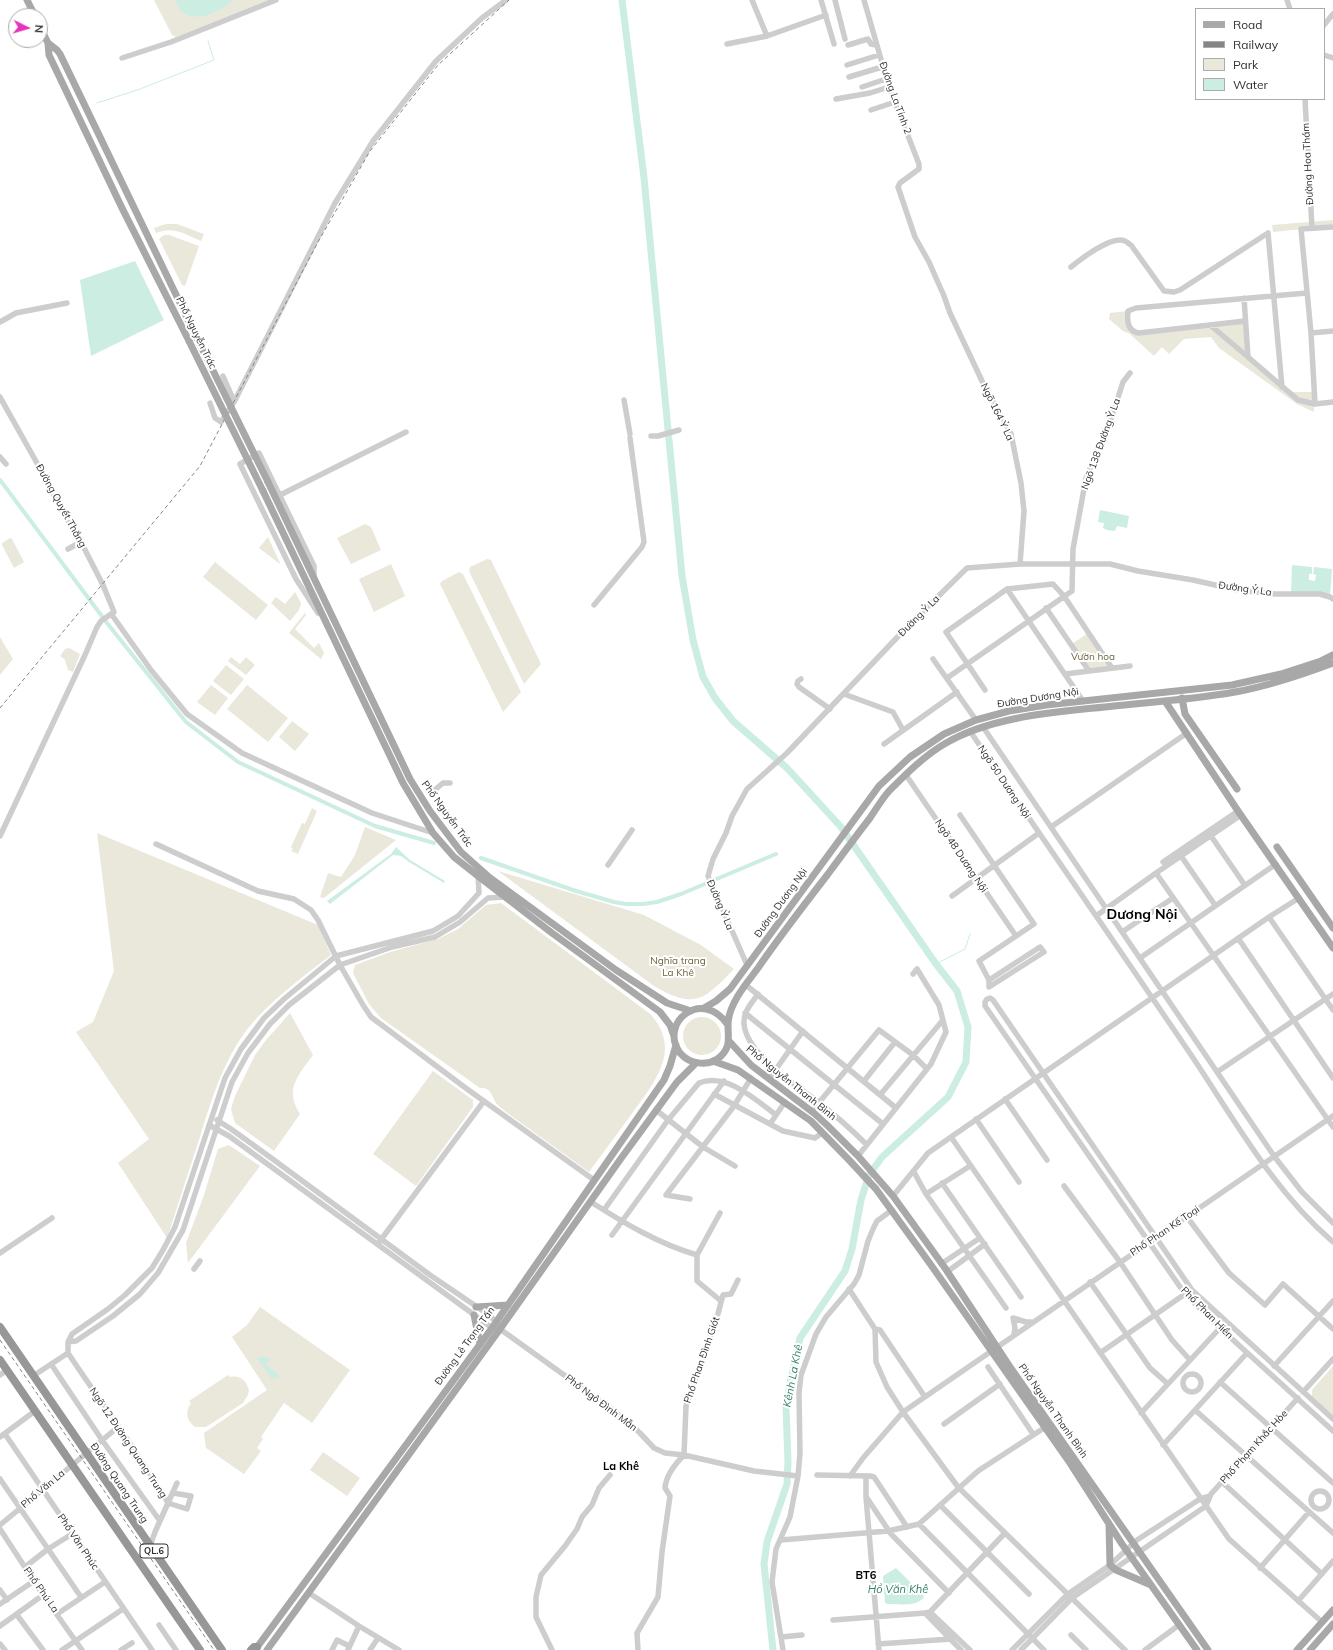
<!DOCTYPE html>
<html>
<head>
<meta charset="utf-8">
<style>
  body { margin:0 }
  #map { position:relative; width:1333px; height:1650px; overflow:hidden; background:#fff; font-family:Mulish,sans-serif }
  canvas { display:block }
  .legend { position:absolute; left:1195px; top:8px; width:130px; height:92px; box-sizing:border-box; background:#fff; border:1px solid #acacac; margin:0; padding:5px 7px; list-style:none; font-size:12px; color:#303030 }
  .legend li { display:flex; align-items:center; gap:8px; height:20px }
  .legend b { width:20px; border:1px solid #acacac }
  .north { position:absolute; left:8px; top:8px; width:40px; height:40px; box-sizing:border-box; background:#fff; border:1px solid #acacac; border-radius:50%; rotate:95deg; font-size:11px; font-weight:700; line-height:16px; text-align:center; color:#303030 }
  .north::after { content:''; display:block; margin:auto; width:14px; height:18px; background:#e633bb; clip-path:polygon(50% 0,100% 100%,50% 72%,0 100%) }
</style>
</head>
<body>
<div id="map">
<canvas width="1333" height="1650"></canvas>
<ul class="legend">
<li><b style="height:5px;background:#a8a8a8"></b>Road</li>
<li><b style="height:5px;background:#858585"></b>Railway</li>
<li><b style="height:11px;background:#eae7db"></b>Park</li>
<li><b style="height:11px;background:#cbede2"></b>Water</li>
</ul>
<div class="north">N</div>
</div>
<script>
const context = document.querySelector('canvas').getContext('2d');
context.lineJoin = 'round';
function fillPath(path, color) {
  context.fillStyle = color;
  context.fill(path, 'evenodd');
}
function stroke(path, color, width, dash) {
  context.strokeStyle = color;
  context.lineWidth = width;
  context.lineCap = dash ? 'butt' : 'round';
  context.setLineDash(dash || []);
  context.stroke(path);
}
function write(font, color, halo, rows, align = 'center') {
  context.font = font + ' Mulish,sans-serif';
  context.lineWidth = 4;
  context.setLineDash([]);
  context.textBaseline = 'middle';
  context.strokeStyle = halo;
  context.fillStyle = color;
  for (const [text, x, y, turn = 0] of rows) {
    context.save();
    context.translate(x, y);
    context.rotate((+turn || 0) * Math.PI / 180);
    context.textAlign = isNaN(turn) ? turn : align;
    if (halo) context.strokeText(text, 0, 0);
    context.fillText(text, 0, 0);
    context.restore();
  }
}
fillPath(new Path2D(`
  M154,0H269L176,37L172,35Z
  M1333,220V226L1273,232L1272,225Z
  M166,224H177L204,234L201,241C184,234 174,226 156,233L154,228Z
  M164,235H169L199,246L185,286L182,285L159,239Z
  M1128,311L1133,333L1209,327L1289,392H1314V412L1297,404L1219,348L1211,337L1184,339L1169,354L1162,347L1154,356L1130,334L1123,331L1109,319L1110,313Z
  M1245,322L1248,356L1210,325Z
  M365,524L371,527L381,550L351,564L337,538Z
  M268,537L280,563V564L259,548Z
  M10,538L12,539L24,562L14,568L2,545V543Z
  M487,559L491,560L541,664L524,684L469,571L470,567Z
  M215,562L268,605L256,620L203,577Z
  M391,564L405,596L374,612L359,579Z
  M459,572L463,574L521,692L503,712L440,584L442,581Z
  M295,592L301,603L299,610L290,621L271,603L276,597L285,604Z
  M305,613L306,615L295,629L314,648L319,643L324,653L321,659L289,633Z
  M1088,633L1112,668L1089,671L1072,644Z
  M0,637L13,659L0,675Z
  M69,648L80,654L73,672L68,670L65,660L60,656L65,649Z
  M231,657L240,664L246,657L255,665L246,675L228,661Z
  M226,665L244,679L231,695L213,681Z
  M211,685L228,698L215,715L197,702Z
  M247,685L288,718L268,742L227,709Z
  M292,721L309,734L295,751L279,737Z
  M312,808L317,811L298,854L291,851L293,849L291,847L302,823L305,824Z
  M365,827L396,840L324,898L320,897L328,873L341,877L355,855Z
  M97,833L318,925L331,955C303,977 272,999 249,1027C223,1060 211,1101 199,1140C188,1173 178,1205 167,1238L118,1163L149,1139L76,1032L93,1022L114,971Z
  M498,871L644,915L701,945L734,969C704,1000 695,1010 654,986Z
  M501,903L649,1013C684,1049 654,1083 631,1115C617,1134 603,1153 589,1172L506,1112C503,1109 498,1106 496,1103C491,1095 491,1087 480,1088L381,1018L369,1004L353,973L355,965L390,952L438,939L458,929L486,905Z
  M290,1013L313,1055C298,1076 284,1089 300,1114L274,1151L235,1123L231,1109L235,1096L255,1055L266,1040Z
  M683 1036a19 19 0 1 1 38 0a19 19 0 1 1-38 0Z
  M433,1071L473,1100V1107L416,1186L373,1154Z
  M229,1145L260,1166L188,1263L186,1243L203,1198L218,1149Z
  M260,1307L350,1370L312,1423L284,1403L261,1437L263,1439L257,1448L261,1451L244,1474L206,1448L204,1433L267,1390L232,1337L247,1325Z
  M1333,1366V1418L1312,1399V1390Z
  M228,1375L230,1377C240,1375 246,1380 249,1390L248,1395L243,1403L206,1427H195C186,1420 185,1412 191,1403L189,1401Z
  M323,1452L360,1478L347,1496L310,1470Z`), '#eae7db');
fillPath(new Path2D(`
  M176,0H233C219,14 182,29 176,0Z
  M135,261L164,320L91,356L80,280Z
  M1100,510L1129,516L1127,528L1117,526L1115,531L1107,530L1103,528L1104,523L1098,522Z
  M1292,565L1312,567V574H1309V580L1315,581L1316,575L1313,574L1314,567L1332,569L1330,596L1291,594Z
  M396,847L410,860L445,881L444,883L409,862L401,856L393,855L330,904L327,901L391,854Z
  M264,1356L270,1360L266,1365L281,1377L272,1379L257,1358Z
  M896,1568L923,1595L924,1597C918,1607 898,1604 888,1604L885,1603L883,1576Z`), '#cbede2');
stroke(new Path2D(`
  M97,103L140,89L214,60L208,41
  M936,964L965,949L970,934`), '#cbede2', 1);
stroke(new Path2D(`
  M0,480L107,623L186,722L238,762L375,826L434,843
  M481,858L576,891L614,902L626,904H643L657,902L681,894L776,854`), '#cbede2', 4);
stroke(new Path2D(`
  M622,0L644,178L682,576L693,640L703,677L715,698L733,721L787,768L841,827L936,964L957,991L968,1027L966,1062L948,1097L882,1157L869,1175L861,1200L852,1249L845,1271L800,1338L790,1383L786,1407L788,1462L787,1484L767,1542L764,1564L773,1650`), '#cbede2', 7);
stroke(new Path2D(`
  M752,0L767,36L826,15
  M821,0L834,44
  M835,0L845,39
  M864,0L889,87L919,164V169L900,183L898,187L915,237L929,262L944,296L950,313L982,381L1011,434L1021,483L1024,511L1020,564
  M1287,0L1290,9
  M1324,25L1333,14
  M727,44L767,36
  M848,45L868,39L871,44L876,45
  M1324,55L1333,58
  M122,58L171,42L276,0
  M847,65L879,55
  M849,77L882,67
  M862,87L886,79
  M836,99L870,93L889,87
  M1305,99L1312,228
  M871,110L895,102
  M1333,227L1301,229L1311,333L1315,404L1333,402
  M1071,267C1081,259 1112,235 1125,241C1126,241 1130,245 1131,245L1164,291L1174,292L1180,290L1268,233L1282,387
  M1244,298L1248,357L1298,400L1315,404
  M1245,321L1139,333C1127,331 1127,321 1128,311L1136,308L1307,293
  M0,322L16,313L67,303
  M1210,325L1248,357
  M1311,333L1333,331
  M223,376L234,401
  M0,397L47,481L59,506L81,542L103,585L114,612L101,621L97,627L85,655L0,836
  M624,400L630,434
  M210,403L215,418L221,422L234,402L258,355L335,203L373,141L436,61L482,18L506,0
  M651,436H658L679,430
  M0,457L6,464
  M280,495L406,432
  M68,549L81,542
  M314,578V566L259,453L240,464L296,579L318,613
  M1007,589L1083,701
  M594,605L642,547L644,542L630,438
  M1046,608L1089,671
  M112,615L151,670L187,714L242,753L372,813L433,833
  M933,659L976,720
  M1065,674L1130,666
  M947,678L1072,591L1073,549L1086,478L1112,416L1123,382L1130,373
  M801,679L798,681L797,684L799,687L830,709
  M985,690L946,632L1007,589L1053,584L1064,596L1112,668
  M844,694L893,712L903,730
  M983,727L1274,1156L1302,1192L1333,1223
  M970,731C1041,837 1114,941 1185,1046C1231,1113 1271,1189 1333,1242
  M884,744L957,692
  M906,775L1016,936
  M431,793L443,783H450
  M960,815L1034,924L979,961L989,980V987L1044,952L1040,947L989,980
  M1051,827L1187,733
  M1211,836L1244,884
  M156,844L258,891L294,899L311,910L318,920L340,965L363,1005L371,1017L467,1089L594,1180
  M1181,856L1215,905
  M1163,862L1238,811
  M608,865L632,830
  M1156,873L1333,1127
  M952,896L1039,833
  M1096,916L1156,873L1241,815
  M1269,917L1333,1010
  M1122,932L1173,898
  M1238,938L1333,1078
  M1140,958L1276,864
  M747,965L708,876L713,859L726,833L732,816L747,789L787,753L908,626L967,568L1020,564H1110L1138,571L1193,580L1237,590L1276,594H1320L1330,597L1333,599
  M746,985L896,1108
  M758,994C751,1004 743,1012 744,1024C747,1055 795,1084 818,1102C835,1115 851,1129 866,1144
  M745,1013L883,1124
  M1217,1072L1333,994
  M769,1079L803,1031
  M864,1081L895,1042
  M714,1094L783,1131L815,1138L822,1133
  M880,1095L943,1020
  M1005,1099L1047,1160
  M656,1110L703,1147L735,1166
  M812,1111L879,1030L913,1055L926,1068
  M976,1119L1019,1182
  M217,1120L231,1129L274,1160L430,1275L489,1315L498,1324
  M770,1124L785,1102
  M209,1125L229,1136L484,1322L492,1328L500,1329L617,1413L640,1433L654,1448L665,1453L684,1455L754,1471L798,1476
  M951,1137L1229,1539L1322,1622
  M858,1156L931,1064L946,1032L939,1005L917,969L913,974
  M914,1172L926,1194L1006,1308
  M942,1183L1021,1297
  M1064,1186L1120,1262L1172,1340L1190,1360
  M926,1194L970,1166
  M893,1196L928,1153L951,1137L1269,917L1299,898
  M690,1199L666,1195L734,1106L751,1078
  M591,1202C624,1223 659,1244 697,1255
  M604,1210L668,1120L699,1083C726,1072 756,1100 776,1115
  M720,1213L697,1255V1281L721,1301
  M1187,1217L1229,1273L1265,1305L1283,1284L1333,1329
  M612,1235L724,1081
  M380,1241L484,1101
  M0,1253L52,1218
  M941,1264L980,1238
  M194,1269L200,1261
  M947,1272L985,1244
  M1090,1282L1150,1368L1168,1384
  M849,1289L875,1329L880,1330L925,1397
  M1013,1318L1026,1322H1031
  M1013,1318L1015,1328L1014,1335
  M875,1329L876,1362L887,1387L903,1412L958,1487L1125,1650
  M68,1342L76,1341L113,1316L140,1294L158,1273L183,1230L232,1082L248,1053L270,1024L289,1005L340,965L392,947L435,937L460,922L488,898L504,897
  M1100,1353L1185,1294
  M51,1364L102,1440L160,1521
  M1274,1366L1333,1301
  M988,1367L1033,1434
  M1183 1383a9 9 0 1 1 18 0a9 9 0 1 1-18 0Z
  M0,1375L7,1370
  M33,1376L68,1353
  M1220,1382L1333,1483
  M1303,1392L1333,1359
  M1195,1410L1333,1533
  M1141,1413L1220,1328
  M1333,1419L1192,1290L993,1000L990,998L987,999L985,1002V1006L1185,1294L1220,1328L1333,1431
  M944,1424L1000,1384
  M5,1434L152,1650
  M0,1437L35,1411
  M1163,1445L1247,1353
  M817,1475L870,1476L874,1477L907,1527
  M850,1476L863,1458L903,1412L1333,1116
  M866,1477V1497L879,1650
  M0,1479L81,1597
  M1222,1482L1322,1574
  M1311 1500a9 9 0 1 1 18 0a9 9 0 1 1-18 0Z
  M867,1498L891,1534L949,1593
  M168,1503C138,1451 101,1403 68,1353V1342L72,1334L108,1309L125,1295L152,1268L163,1250L175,1227L225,1078L241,1049L264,1018L284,999L336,956L433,931L458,916L479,893L478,876
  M168,1503L187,1509L191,1496L173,1493
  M940,1505L1029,1594
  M919,1524L1044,1650
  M0,1525L118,1427
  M0,1529L43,1595L82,1650
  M781,1540L888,1531L919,1524L978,1471L1044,1428
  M150,1546L155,1532L177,1483
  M25,1567L48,1549L72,1534
  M1260,1568L1309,1512
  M0,1590L7,1600
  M309,1593L359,1626L399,1650
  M1298,1601L1333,1561
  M0,1604L34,1581
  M930,1612L970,1650
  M925,1613L961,1650
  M57,1614L105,1582
  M17,1615L43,1650
  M833,1620L925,1613L930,1612L1005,1533
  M159,1625L176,1650
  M0,1626L43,1595
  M1071,1635L1086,1650
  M781,1637L802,1635
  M0,1644L5,1650
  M878,1644L951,1639
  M62,1650L123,1609
  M121,1650L132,1643
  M332,1650L337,1640L349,1646
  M348,1650L359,1626
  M370,1650L378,1638
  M552,1650L536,1617V1597L541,1575L565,1546L577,1529L582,1517L592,1505L599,1488L610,1475
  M638,1650L637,1633L658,1597L662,1552L670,1496L665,1488C666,1475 675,1464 684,1455L686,1406L716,1321L723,1295L731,1294L738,1280
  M783,1650L772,1582L776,1549L790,1517L798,1476L800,1453L799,1393L801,1375L816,1334L826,1317L854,1284L859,1275L868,1241L873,1229L877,1221L892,1210
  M1012,1650L1068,1594L1110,1565L1137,1540L1200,1499L1210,1496
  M1021,1650L1072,1598L1206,1506L1211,1494L1298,1398
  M1145,1650L1179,1625`), '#cdcdcd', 5.5);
stroke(new Path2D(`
  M27,0L35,16
  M40,27L48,43L49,55L122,208L189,341
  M48,43L57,50L60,54L194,332
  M268,482L410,779L430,811L461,852L489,877L616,970L667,1003L691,1011
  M263,491L403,783L433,833L454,857L478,876L552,933L660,1012L670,1025L674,1036
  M1182,698L1185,714L1237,789
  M1165,701L1238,811L1333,948
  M1277,847L1333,928
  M704,1008L716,1001L730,989L879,786L910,757L944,734L976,720L1009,711L1046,705L1232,685L1281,674L1321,661L1333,655
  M728,1025C702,987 658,1023 680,1053C690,1065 710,1067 721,1056C731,1046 728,1037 728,1025C728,1018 731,1009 734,1003C740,990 750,979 758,968C780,936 804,905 828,874C842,855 856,836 870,818C876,809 882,799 889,791C906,774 925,755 946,743C994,715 1060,712 1114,706C1154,702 1195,699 1235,692C1269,686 1301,675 1333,663
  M729,1041L751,1065L815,1114L828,1126L858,1156L893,1196L945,1268L1008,1364L1208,1650
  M713,1061L738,1070L811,1121L850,1161L876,1189L931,1265L1070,1463L1122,1544L1197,1650
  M476,1307L508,1305
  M474,1315L480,1344
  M1109,1525L1110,1565L1116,1570L1151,1585
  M255,1650L492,1328L664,1080L670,1066L676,1045
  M267,1650L500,1329L622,1157L677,1082L696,1063
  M1297,1650L1333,1610
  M1310,1650L1333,1624`), '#a8a8a8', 7);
stroke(new Path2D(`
  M0,1327L222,1650
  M0,1360L200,1650
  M251,1650L254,1647H257`), '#979797', 8);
stroke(new Path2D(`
  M0,708L200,466L318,242L370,151L438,65L509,0
  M0,1340L214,1650`), '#858585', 1, [4, 3]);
stroke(new Path2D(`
  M194,332L268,482
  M189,341L263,491`), '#a8a8a8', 7);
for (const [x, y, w] of [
  [154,1551,28]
]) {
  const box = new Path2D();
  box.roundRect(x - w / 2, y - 7, w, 14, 3);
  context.fillStyle = '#fff';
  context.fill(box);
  stroke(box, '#303030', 1);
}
write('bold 9px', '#303030', null, [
  ["QL.6",154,1551]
]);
write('10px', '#303030', '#fff', [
  ["Đường La Tinh 2",895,98,70],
  ["Đường Hoa Thám",1308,164,-93],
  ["Phố Nguyễn Trác",196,333,64],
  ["Ngõ 164 Ỷ La",997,412,64],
  ["Ngõ 138 Đường Ỷ La",1101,444,-70],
  ["Đường Quyết Thắng",61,506,61],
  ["Đường Ỷ La",1245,589,8],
  ["Đường Ỷ La",919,616,-45],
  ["Đường Dương Nội",1038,698,-9],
  ["Ngõ 50 Dương Nội",1004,782,56],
  ["Phố Nguyễn Trác",447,814,54],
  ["Ngõ 48 Dương Nội",961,856,56],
  ["Đường Dương Nội",781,903,-54],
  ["Đường Ỷ La",720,905,67],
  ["Phố Nguyễn Thanh Bình",791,1083,39],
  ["Phố Phan Kế Toại",1165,1231,-34],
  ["Phố Phan Hiền",1207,1313,45],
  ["Đường Lê Trọng Tấn",465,1346,-54],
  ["Phố Phan Đình Giót",702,1360,-71],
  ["Phố Ngô Đình Mẫn",601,1403,37],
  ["Phố Nguyễn Thanh Bình",1053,1411,55],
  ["Ngõ 12 Đường Quang Trung",128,1443,56],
  ["Phố Phạm Khắc Hòe",1254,1447,-48],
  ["Đường Quang Trung",119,1483,56],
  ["Phố Văn La",43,1489,-40],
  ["Phố Văn Phúc",78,1542,56],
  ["Phố Phú La",41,1590,55]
]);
write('10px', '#6c653d', '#fff', [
  ["Vườn hoa",1093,657],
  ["Nghĩa trang",678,961],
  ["La Khê",678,973]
]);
write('italic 11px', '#368069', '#fff', [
  ["Kênh La Khê",793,1376,-79],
  ["Hồ Văn Khê",898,1590]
]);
write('bold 11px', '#000', '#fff', [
  ["La Khê",621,1467],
  ["BT6",866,1576]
]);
write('bold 14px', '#000', '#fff', [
  ["Dương Nội",1142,915]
]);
</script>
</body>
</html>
